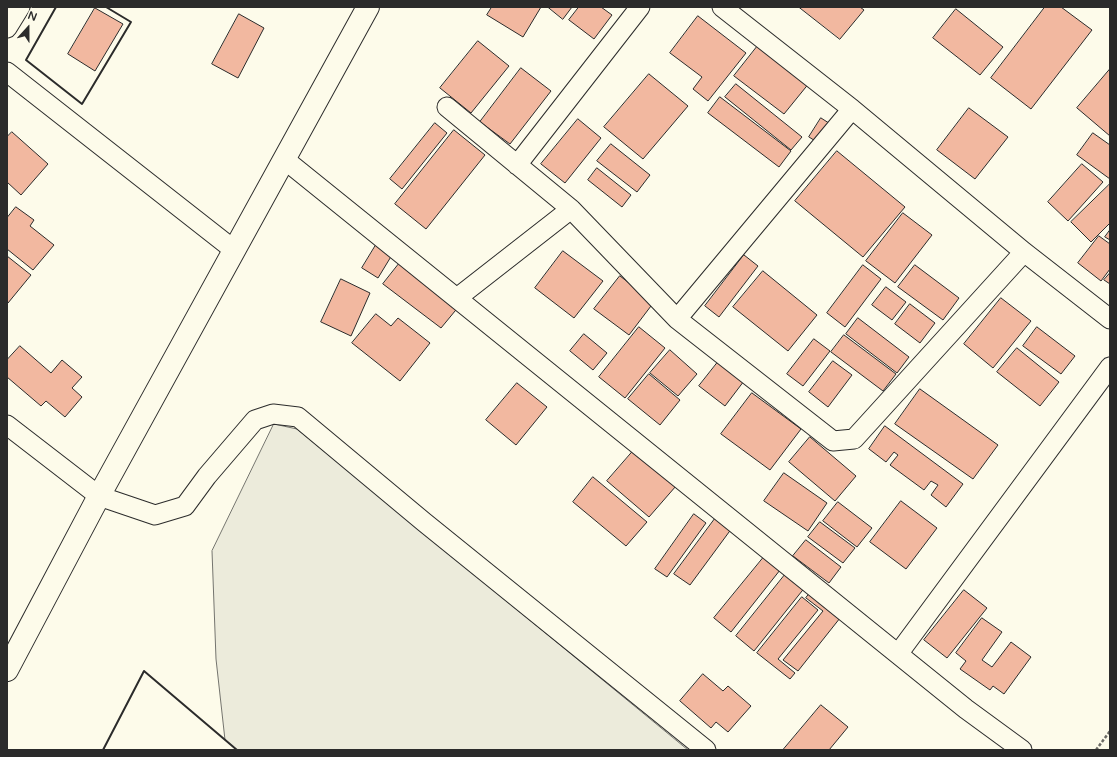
<!DOCTYPE html>
<html>
<head>
<meta charset="utf-8">
<style>
  body { margin:0 }
  #map { position:relative; width:1117px; height:757px; overflow:hidden; background:#fdfbea; font-family:"Varela Round",sans-serif }
  canvas { display:block }
  .frame { position:absolute; inset:0; border:8px solid #2b2b2b; pointer-events:none }
  .north { position:absolute; left:8px; top:8px; width:40px; height:40px; -webkit-text-stroke:3px #fdfbea; paint-order:stroke; rotate:21deg; font-size:11px; font-weight:700; line-height:16px; text-align:center; color:#2b2b2b }
  .north::after { content:''; display:block; margin:auto; width:14px; height:18px; background:#2b2b2b; clip-path:polygon(50% 0,100% 100%,50% 72%,0 100%) }
</style>
</head>
<body>
<div id="map">
<canvas width="1117" height="757"></canvas>
<div class="frame"></div>
<div class="north">N</div>
</div>
<script>
const context = document.querySelector('canvas').getContext('2d');
context.lineJoin = 'round';
function fillPath(path, color) {
  context.fillStyle = color;
  context.fill(path, 'evenodd');
}
function stroke(path, color, width, dash) {
  context.strokeStyle = color;
  context.lineWidth = width;
  context.lineCap = dash ? 'butt' : 'round';
  context.setLineDash(dash || []);
  context.stroke(path);
}
const green = new Path2D(`
  M274,424L297,429L688,750H237L225,740L216,659L212,551Z`);
fillPath(green, '#ecebdb');
stroke(green, '#74746e', 1);
const building = new Path2D(`
  M492,7H541L523,37L487,15Z
  M548,7H572L563,19Z
  M579,7H601L612,15L594,39L569,20Z
  M799,7H860L864,10L840,39Z
  M1045,7H1061L1092,30L1031,109L991,78Z
  M95,8L123,24L95,71L68,54Z
  M956,9L1003,47L980,75L933,38Z
  M239,14L264,28L238,78L212,64Z
  M698,16L746,53L708,101L693,89L702,77L670,53Z
  M478,41L509,66L471,113L440,88Z
  M760,43L810,82L784,114L734,76Z
  M521,68L551,91L510,144L480,122Z
  M1110,69V136L1077,108Z
  M649,74L688,106L643,159L604,127Z
  M736,84L802,137L791,150L725,97Z
  M720,97L791,151L779,167L708,113Z
  M969,108L1008,137L975,179L937,150Z
  M821,118L832,125L820,144L809,137Z
  M578,119L601,138L565,183L541,164Z
  M435,123L447,133L402,189L390,179Z
  M454,130L485,155L426,229L395,204Z
  M12,132L48,164L21,195L7,182V137Z
  M1093,133L1110,145V179L1077,155Z
  M611,144L650,175L637,192L597,161Z
  M837,151L905,207L863,257L795,201Z
  M1082,164L1103,182L1068,221L1048,202Z
  M597,168L631,195L622,207L588,180Z
  M1109,185L1110,186V223L1091,242L1071,222Z
  M16,207L34,220L30,226L54,245L33,270L7,249V218Z
  M903,213L932,235L895,283L866,261Z
  M1110,230V240L1105,237Z
  M1099,236L1110,244V269L1101,281L1078,263Z
  M379,240L395,250L378,278L362,268Z
  M563,251L603,281L574,318L535,288Z
  M744,255L758,266L719,317L705,306Z
  M7,256L31,275L8,303H7Z
  M402,260L460,305L441,328L383,284Z
  M863,265L881,279L845,327L827,313Z
  M915,265L959,298L943,320L898,287Z
  M763,271L817,315L788,351L733,307Z
  M1110,273V284L1104,280Z
  M620,276L654,302L629,335L594,309Z
  M341,279L370,293L351,336L321,322Z
  M886,287L906,302L892,320L872,305Z
  M1001,298L1031,321L993,368L964,344Z
  M910,304L935,323L920,343L895,324Z
  M376,314L391,326L398,318L430,343L400,381L352,343Z
  M858,318L909,357L897,373L846,334Z
  M639,327L665,348L625,398L599,377Z
  M1037,327L1075,356L1061,374L1023,346Z
  M584,334L607,353L593,370L570,351Z
  M844,335L896,374L883,391L831,352Z
  M814,339L830,351L803,386L787,374Z
  M20,346L51,373L62,360L82,377L72,388L82,397L65,417L46,401L41,406L7,377V360Z
  M1017,348L1059,382L1040,406L997,372Z
  M670,350L697,374L678,396L650,373Z
  M833,361L852,375L828,407L809,392Z
  M718,362L744,381L725,406L699,386Z
  M649,374L680,400L660,425L628,399Z
  M517,383L547,407L516,445L486,420Z
  M920,389L998,445L973,479L895,424Z
  M752,393L801,429L770,470L721,434Z
  M885,426L963,484L946,507L931,495L938,485L931,481L924,490L890,465L898,455L894,452L886,462L869,449Z
  M810,437L856,476L835,501L789,462Z
  M634,450L676,486L649,517L607,481Z
  M784,473L827,503L808,531L764,501Z
  M593,477L647,522L626,546L573,502Z
  M901,501L937,528L906,569L870,542Z
  M838,502L872,528L857,547L823,521Z
  M694,514L706,523L667,577L655,569Z
  M717,516L732,528L690,585L674,574Z
  M820,522L855,548L843,563L808,537Z
  M806,540L841,567L829,583L793,556Z
  M768,552L784,565L731,632L714,618Z
  M788,571L806,586L754,651L736,636Z
  M813,589L844,613L798,671L783,660L823,611L806,598Z
  M964,590L987,608L947,658L924,640Z
  M802,597L818,610L778,659L795,673L790,679L757,653Z
  M982,618L1002,632L982,660L992,667L1011,642L1031,657L1004,694L993,686L990,690L960,669L966,661L956,653Z
  M703,674L723,691L728,686L751,706L728,732L716,722L711,728L680,701Z
  M821,705L848,727L829,750H783Z`);
fillPath(building, '#f2b8a0');
stroke(building, '#2b2b2b', 1);
const minor = new Path2D(`
  M722,7L852,109L1024,252L1110,319
  M7,28L20,7
  M7,72L234,250
  M447,107L571,209L677,319L833,441L854,439L1024,252
  M284,159L966,709L1022,750
  M517,165L640,7
  M457,298L571,209
  M677,319L852,109
  M7,425L99,496L155,515L185,506L207,476L255,420L273,414L298,417L424,522L706,750
  M898,654L1110,367`);
const tertiary = new Path2D(`
  M7,670L99,496L368,7`);
stroke(minor, '#2b2b2b', 21);
stroke(tertiary, '#2b2b2b', 24);
stroke(new Path2D(`
  M1096,750L1110,731`), '#6a6964', 2.5, [3, 2]);
stroke(minor, '#fdfbea', 19);
stroke(tertiary, '#fdfbea', 22);
stroke(new Path2D(`
  M56,7L26,60L82,104L131,22L106,7
  M103,750L144,671L237,750`), '#2b2b2b', 2);
</script>
</body>
</html>
